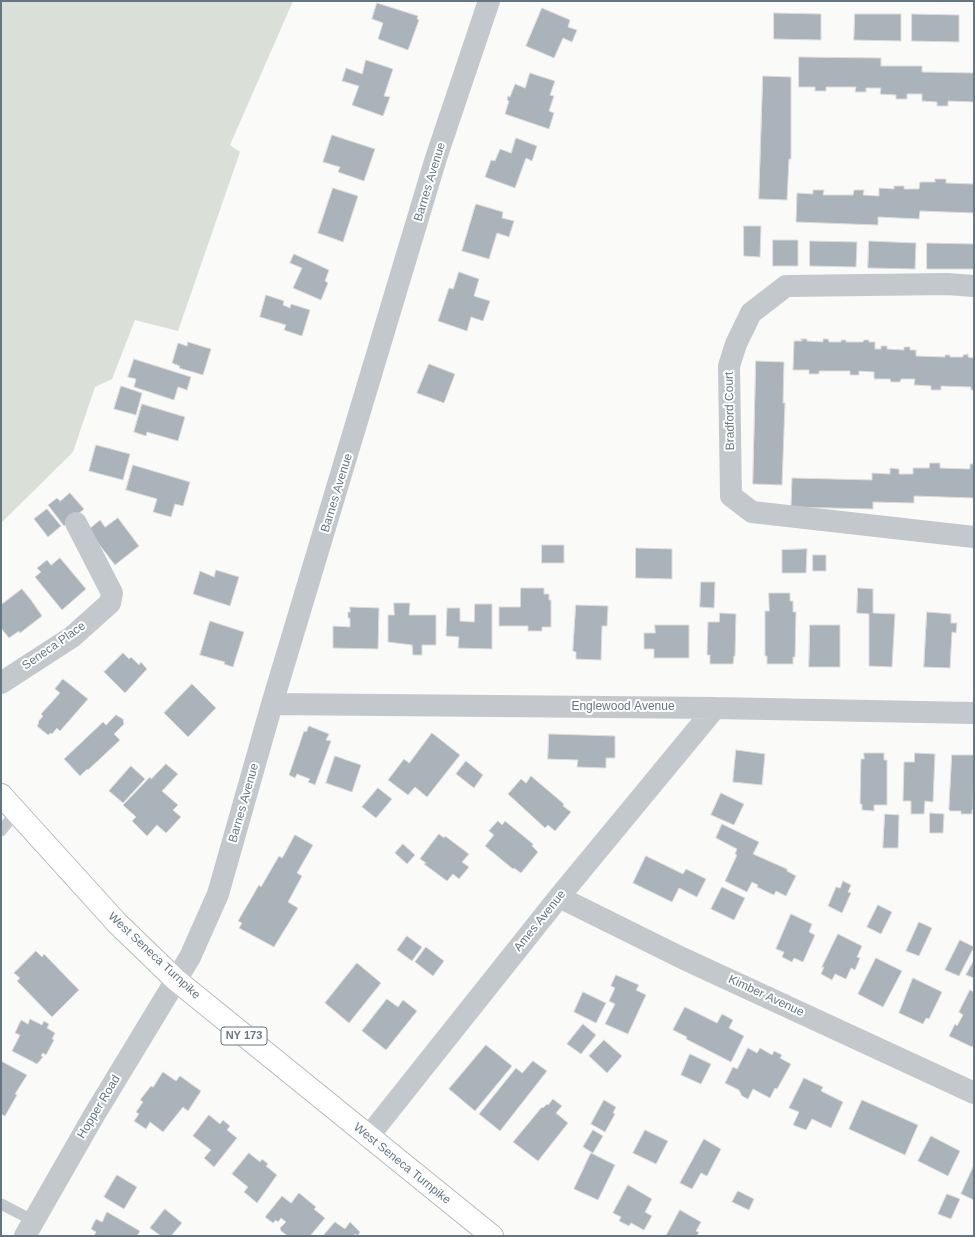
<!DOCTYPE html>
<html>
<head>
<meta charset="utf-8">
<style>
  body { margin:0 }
  #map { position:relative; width:975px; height:1237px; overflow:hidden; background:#fafaf8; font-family:Helvetica,sans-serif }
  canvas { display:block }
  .frame { position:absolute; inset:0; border:2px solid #657683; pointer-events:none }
</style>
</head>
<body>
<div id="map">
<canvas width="975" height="1237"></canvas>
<div class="frame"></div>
</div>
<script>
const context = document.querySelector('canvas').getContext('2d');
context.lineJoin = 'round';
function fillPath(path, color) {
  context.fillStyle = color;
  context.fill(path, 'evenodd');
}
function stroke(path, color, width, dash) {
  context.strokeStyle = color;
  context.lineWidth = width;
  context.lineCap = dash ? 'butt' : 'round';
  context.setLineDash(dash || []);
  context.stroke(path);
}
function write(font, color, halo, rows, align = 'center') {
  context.font = font + ' Helvetica,sans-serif';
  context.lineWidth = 4;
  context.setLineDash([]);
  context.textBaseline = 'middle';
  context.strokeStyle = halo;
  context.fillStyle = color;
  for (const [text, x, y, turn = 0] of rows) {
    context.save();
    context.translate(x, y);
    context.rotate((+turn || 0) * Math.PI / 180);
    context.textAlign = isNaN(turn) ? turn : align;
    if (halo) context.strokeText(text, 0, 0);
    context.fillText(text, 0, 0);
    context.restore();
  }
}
fillPath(new Path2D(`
  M1,1H293L230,145L240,152L178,331L135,320L112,379L95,387L73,452L1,523Z`), '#dadfd7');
const building = new Path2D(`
  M377,3L418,16L417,19L419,20L408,50L378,39L383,23L372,19Z
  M542,8L570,20L568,27L577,30L572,42L563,38L554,58L526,46Z
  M774,13L821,14V40L774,39Z
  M855,14H901V41L854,40Z
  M912,14L959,15V42L912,41Z
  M799,57L881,58V66H922V72L974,73V102L948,101V106H937V102L922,101V94H907V99H896V95L880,94L881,88H866V92H855L856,87H826V91H815V87H799Z
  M366,60L393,69L384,96L390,97L383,116L352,105L359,86L342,81L346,68L362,74Z
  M530,73L555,81L550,95L554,96L549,111L554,113L549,129L505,114L509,101L507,100L508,96L510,97L515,84L525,88Z
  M763,76L791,77V159H789L787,200L759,199Z
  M332,135L375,149L364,181L338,172L340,167L323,162Z
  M516,138L537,146L532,161L526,158L515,188L485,177L491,160L495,161L500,149L511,153Z
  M935,179H946V183L974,184V213L920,211L919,219L878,217V225L796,222L797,193L813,194V190H824L823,195H853L854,190H864L863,195L879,196V188L894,189V186H904V189H919L920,182H935Z
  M333,188L358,196L343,242L318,233Z
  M476,204L503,212L502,218L514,221L509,237L497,233L489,259L462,251Z
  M744,226H761L760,257L744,256Z
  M773,240H798V266H773Z
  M810,241L857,242L856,267L810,266Z
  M869,241L916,243L915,269L868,268Z
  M927,243L974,244V269H927Z
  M294,254L329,270L325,281L328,283L321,300L293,288L302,268L290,263Z
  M459,272L479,279L474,296L490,301L483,321L471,317L467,331L438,321L449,288L453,289Z
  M266,295L284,301L283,305L290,308L291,304L310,310L302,336L284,330L286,325L260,317Z
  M801,339H807V341L823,342V339H828L829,342H841V340H846V342H863L864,340H869V342H875V349H881V346H887V349L904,350V347H910V350H916V356L945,357V355H950V357H963V355L968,354V357L974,358V390H971V387L941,386V390H931V386L914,385L915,379H901L900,382H891L890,379H874V372L859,371V375H850V371H819V374H809V370H793L794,341H802Z
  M188,342L211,349L203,375L179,368L180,366L172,363L178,343L187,346Z
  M134,359L191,377L187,390L178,387L174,400L134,387L136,379L128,377Z
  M756,361L784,362L783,403H785L782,485L753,484Z
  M429,364L455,374L444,403L417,393Z
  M121,386L142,393L136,415L114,409Z
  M142,404L185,417L178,441L147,432L146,436L134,432Z
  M96,445L130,454L123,480L89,471Z
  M930,463H940V468L970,469V464H974V498L914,496V503L873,502V509L791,507L792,478L872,480V473L890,474V468L899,469V474H913V468H929Z
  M133,465L190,482L183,506L175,504L171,517L153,512L157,499L126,490Z
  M70,493L84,509L64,526L48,505L57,498L60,501Z
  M47,509L61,526L48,537L34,519Z
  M118,518L139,546L115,565L88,530L100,520L105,527Z
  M542,545H564V563H542Z
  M636,548L672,549V579L636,578Z
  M807,549L806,573H782V550Z
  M813,555H826V571H813Z
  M60,558L86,589L62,610L35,577L41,572L37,568L47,560L51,565Z
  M216,570L239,577L230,606L193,594L200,571L214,577Z
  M701,582H715L714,608L700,607Z
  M521,588H544V594H549V600H551V627H542V631H528V626H499V607H520Z
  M858,588L873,589V613L895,614L892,667L869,666V614L857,613Z
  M22,589L31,600L42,616L20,633L19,631L9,638L1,628V605Z
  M769,593H790V601H793V612H796L795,657H793V664H767V656H765V611H769Z
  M394,603H410L409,615H436V645H422V655H413L412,645L388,642V615H394Z
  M475,604H492V649L458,648L459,637L446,636L447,608H460V621L474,622Z
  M576,605L608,606L607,626H602L601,660L576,659V652L573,651Z
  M350,607L379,608L378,649L333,648V626L350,627V618H348V612H350Z
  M927,612L951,614V623H957L956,633L952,632L950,668L924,667Z
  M720,613L736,614L735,656H734L733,664H710V655H707L708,622H719Z
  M210,621L244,632L233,667L224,664L225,662L200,655Z
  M655,625H689V658H654V649H644V633H655Z
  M810,625H840V667H809Z
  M123,653L129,659L131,657L139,665L141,662L147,669L125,693L104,672Z
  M63,679L88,699L60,731L57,728L52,734L51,733L48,735L37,726L39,723L38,722L43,716L41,714L60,693L55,689Z
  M192,684L216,708L188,737L164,713Z
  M116,715L123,719L124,724L114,734L120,740L88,770L87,769L80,776L64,759L103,722L106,725Z
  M309,726L329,734L326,740L331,741L315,785L308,782L310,779L297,774L295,778L289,775L304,731L306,732Z
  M432,733L460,755L427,797L415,787L408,795L388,780L404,759L409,763Z
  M549,734L615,736V758H606V768L577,767L578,760L548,759Z
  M736,750L765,754L762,785L733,782Z
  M864,753H884V760H887V805H874V811L862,810V804H860L861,759H864Z
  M915,753L935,754L933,802L925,801L924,814H911V801H903L904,762H914Z
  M952,755H974L973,809L972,810V814H961V811H950L949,809Z
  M335,756L361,765L352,792L326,783Z
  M466,761L483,775L474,788L456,774Z
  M166,764L178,774L162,791L178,805L173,810L181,817L166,833L157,825L147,836L132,821L136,817L123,805L150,777L151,779Z
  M131,766L145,779L123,803L109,791Z
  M531,776L564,804L563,806L571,812L555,831L548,825L545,828L508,794L521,779L526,783Z
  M378,788L392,799L376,818L362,807Z
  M721,793L744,804L734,825L711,815Z
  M930,813L944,814L943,833H930Z
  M885,814L899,815L898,848H883Z
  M498,821L502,825L505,821L533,844L532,846L538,852L521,873L514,868L513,869L485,846L494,835L489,831Z
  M722,824L759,842L753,854L787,869V871L796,876L786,896L776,891L774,895L757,887L758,885L752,882L747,892L725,881L737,855L735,854L737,849L716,838Z
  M439,834L444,838L445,836L469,854L462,862L469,867L459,879L453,874L447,881L424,864L426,863L420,859Z
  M295,835L313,845L297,873L302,876L288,902L298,908L274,947L239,928L242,923L238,921L259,885L261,887L279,856L282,858Z
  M403,844L415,855L407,864L395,853Z
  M646,856L683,874L686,869L706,879L697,897L679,888L672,902L633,883Z
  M843,881L851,885L848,892L851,893L842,913L828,906L836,887L840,888Z
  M722,887L745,898L734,920L711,909Z
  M878,905L892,912L881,934L867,927Z
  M791,914L812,924L809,932L815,935L803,962L794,958L792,962L782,957L784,952L776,949Z
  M919,922L932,928L919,956L906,951Z
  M838,934L862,946L857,957L860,958L855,970L851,968L846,979L835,974L832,980L821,974L824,967H822Z
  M407,936L422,947L412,961L397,950Z
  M960,940L974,947L959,976L945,970Z
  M426,947L444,961L433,976L415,962Z
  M36,951L42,957L44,954L79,990L52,1017L17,981L20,978L14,973Z
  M876,958L902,971L883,1007L858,994Z
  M974,960V978L966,975Z
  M357,963L381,983L349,1023L325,1003Z
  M616,975L639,985L636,990L646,995L628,1034L605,1024L615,1004L609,1001L615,988L611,986Z
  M913,978L942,992L929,1019L926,1018L923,1024L899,1013Z
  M970,990L974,992V1044L972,1047L949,1036L955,1024L957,1026L963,1015L959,1012Z
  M583,992L606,1003L596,1023L574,1012Z
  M387,999L398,1007L403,1000L417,1011L386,1050L362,1031Z
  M685,1007L717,1023L722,1014L733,1020L729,1028L744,1036L731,1062L686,1039L687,1037L673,1030Z
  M30,1019L42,1025L44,1021L49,1024L47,1028L55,1033L52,1039L54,1040L46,1055L43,1053L41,1056L43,1057L37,1064L12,1051L20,1035L15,1033L21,1020L28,1024Z
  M583,1024L596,1035L581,1054L567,1044Z
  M604,1040L622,1056L607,1073L589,1056Z
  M486,1045L512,1066L475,1111L449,1089Z
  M748,1048L757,1053L760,1048L772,1055L774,1051L782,1055L780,1058L791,1064L777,1089L775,1088L770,1098L753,1089L748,1099L742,1096L739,1090L725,1083L733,1067L737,1069Z
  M690,1054L711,1064L701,1084L681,1075Z
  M1,1061L27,1075L15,1094L17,1095L5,1116L1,1114Z
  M533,1061L547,1071L500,1131L479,1114L516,1068L522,1073Z
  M163,1072L176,1081L180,1076L201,1091L188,1111L183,1107L163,1132L150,1122L146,1129L134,1121L139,1114L136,1112L143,1102L140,1100L151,1086L153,1087Z
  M804,1078L823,1087L821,1091L843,1102L831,1128L812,1119L806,1130L793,1125L799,1112L789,1108Z
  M553,1099L562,1106L556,1113L568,1123L538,1161L513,1142L542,1107L543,1108L547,1104L548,1105Z
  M604,1100L616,1107L613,1113L615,1114L605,1132L591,1124Z
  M862,1100L918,1125L905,1155L849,1129Z
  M209,1115L220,1124L223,1120L230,1126L227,1130L237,1138L214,1167L204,1158L211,1150L193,1136Z
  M593,1130L603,1136L593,1153L583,1147Z
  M645,1130L668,1141L656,1164L633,1153Z
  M931,1136L960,1151L948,1176L918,1161Z
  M704,1139L721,1149L707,1176L701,1173L692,1189L680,1183Z
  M249,1153L260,1162L262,1159L268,1164L266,1166L277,1175L257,1203L244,1192L248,1187L232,1174Z
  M591,1153L615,1165L598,1200L574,1189Z
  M974,1165V1200L961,1194Z
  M117,1175L137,1187L124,1209L104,1197Z
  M628,1185L652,1199L645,1212L652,1216L644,1230L631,1223L629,1226L619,1221L621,1217L613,1213Z
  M738,1191L754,1199L749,1210L732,1202Z
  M299,1193L316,1207L314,1209L325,1218L310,1236H288L281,1231L280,1228L286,1222L281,1218L278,1222L276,1220L273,1223L265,1217L282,1196L291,1203Z
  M947,1194L960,1199L951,1219L938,1214Z
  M165,1209L182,1223L171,1236H161L150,1228Z
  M680,1210L701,1222L696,1231L699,1232L697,1236H666Z
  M107,1212L140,1231L137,1236H94L96,1232L91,1229L96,1219L102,1222Z
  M335,1222L345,1229L350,1222L360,1232L358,1236L355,1234L353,1236H323Z`);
fillPath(building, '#aab3b9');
stroke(building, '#dcdcda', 1);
const primary = new Path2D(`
  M1,795L117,923L176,980L492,1236`);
stroke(primary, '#b5babe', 24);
stroke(new Path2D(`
  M1,831L16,812
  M1,1204L34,1221`), '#c3c8cc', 11);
stroke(new Path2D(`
  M974,286L947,284L786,286L751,313L736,344L729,366L731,496L752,512L974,537
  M1,683L72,637L110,603L112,593L76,523
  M272,704L715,708L974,713
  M559,897L682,958L974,1093
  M368,1137L559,897L715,708
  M25,1236L93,1117L190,957L218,894L272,704L436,158L489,1`), '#c3c8cc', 22);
stroke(primary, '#fff', 22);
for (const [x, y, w] of [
  [244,1036,46]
]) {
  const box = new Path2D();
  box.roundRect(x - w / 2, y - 9, w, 18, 3);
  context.fillStyle = '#fff';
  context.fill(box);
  stroke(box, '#657683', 1);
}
write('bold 11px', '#657683', null, [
  ["NY 173",244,1036]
]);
write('12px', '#657683', '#fff', [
  ["Barnes Avenue",430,182,-73],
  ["Bradford Court",730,411,-91],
  ["Barnes Avenue",337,493,-73],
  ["Seneca Place",54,646,-35],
  ["Englewood Avenue",623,707],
  ["Barnes Avenue",244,803,-74],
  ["Ames Avenue",540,921,-51],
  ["West Seneca Turnpike",154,956,43],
  ["Kimber Avenue",766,996,25],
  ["Hopper Road",99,1107,-59],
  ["West Seneca Turnpike",402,1164,39]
]);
</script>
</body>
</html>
